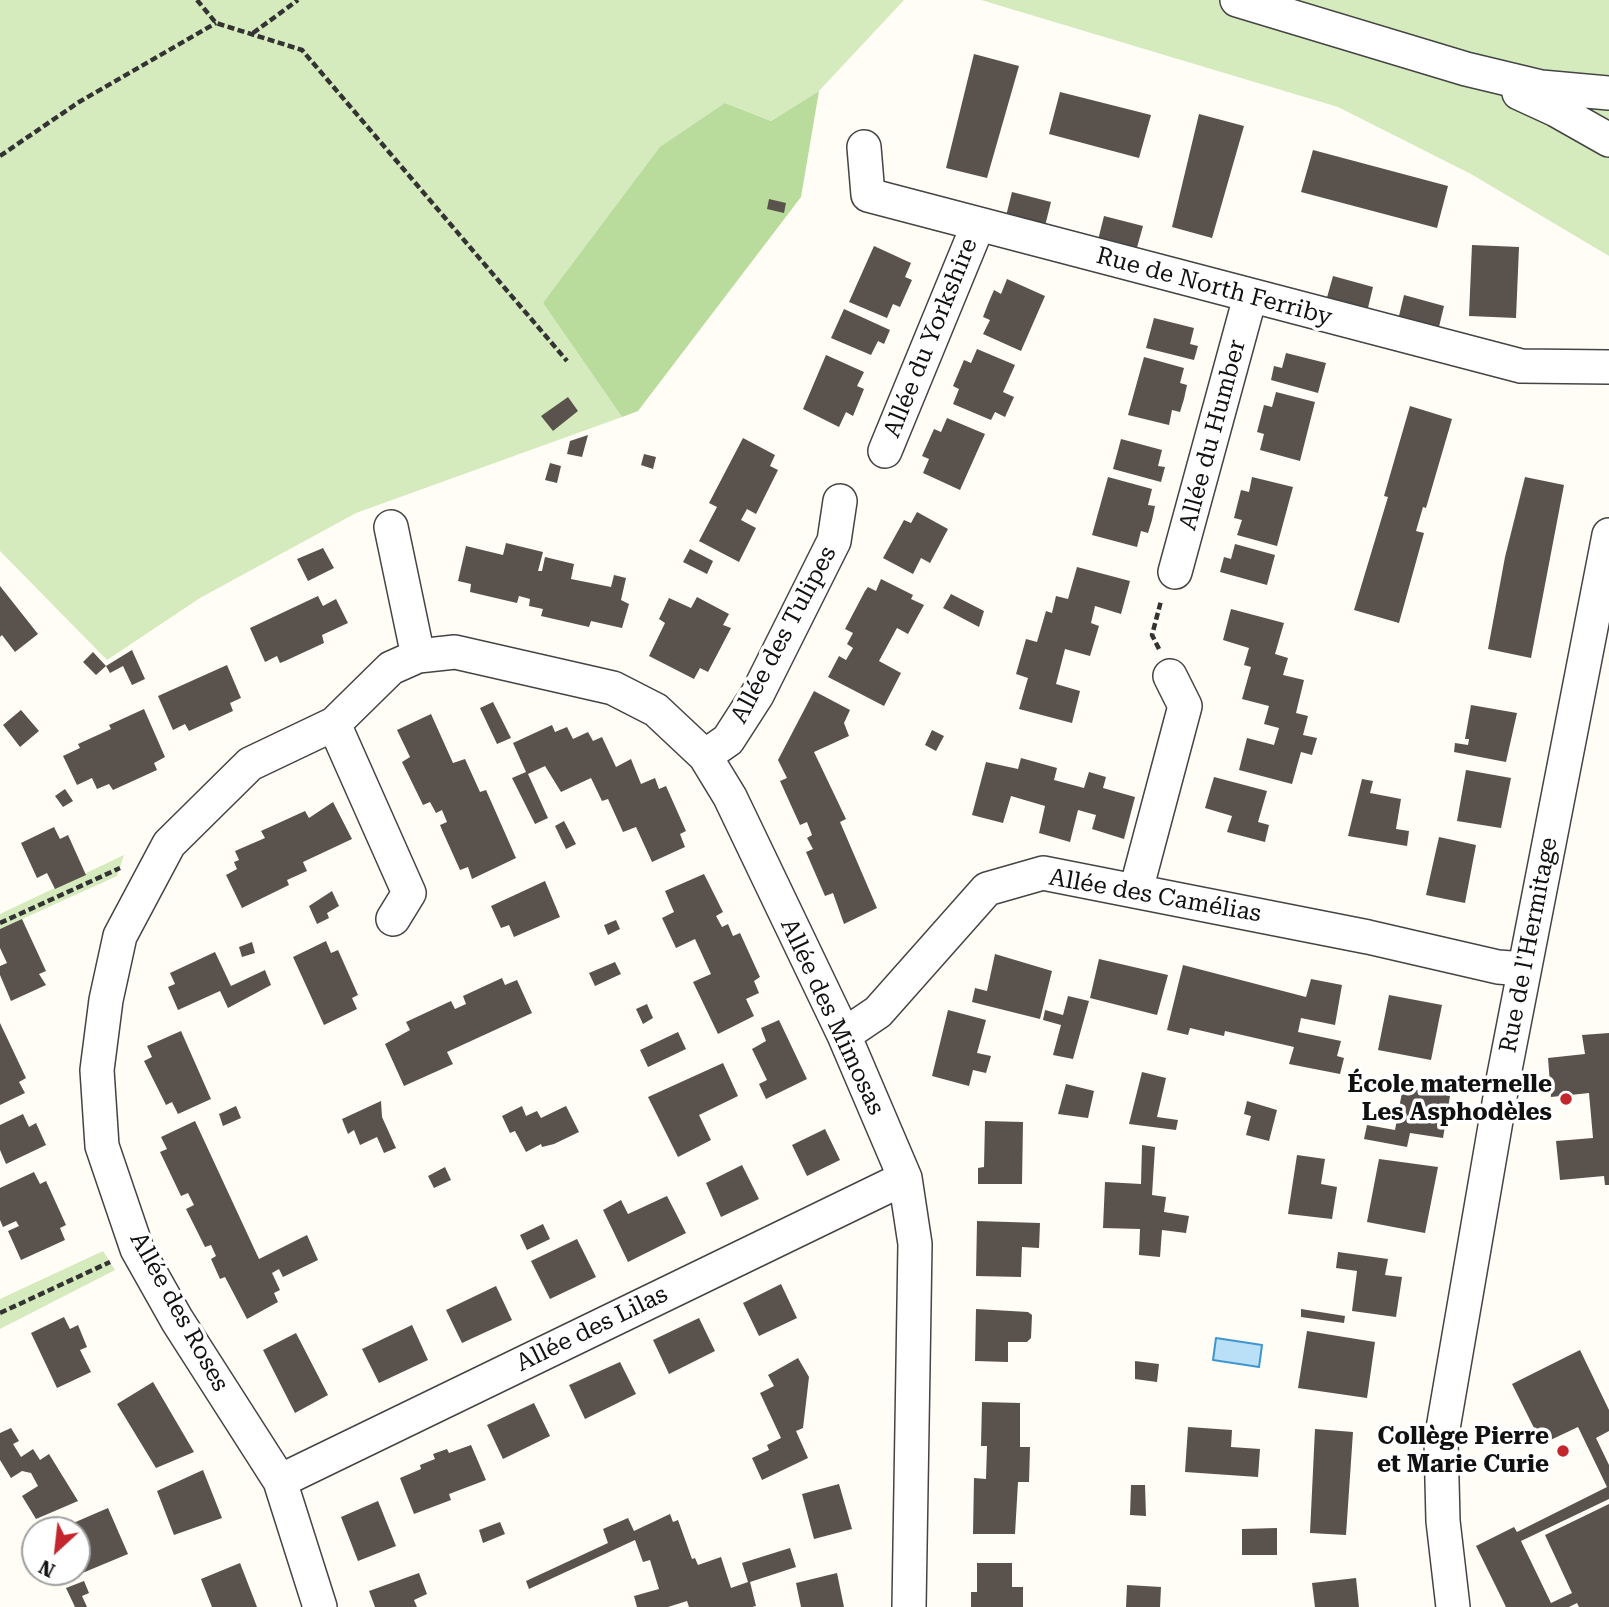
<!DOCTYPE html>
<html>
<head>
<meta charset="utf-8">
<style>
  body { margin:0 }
  #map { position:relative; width:1609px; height:1607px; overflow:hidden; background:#fffdf5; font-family:"Roboto Serif",serif }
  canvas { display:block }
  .north { position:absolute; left:21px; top:1516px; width:70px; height:70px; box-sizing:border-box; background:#fff; border:2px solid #a0a0a0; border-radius:50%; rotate:207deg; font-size:19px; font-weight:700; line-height:28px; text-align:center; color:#111 }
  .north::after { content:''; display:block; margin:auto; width:24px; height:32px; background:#c4262e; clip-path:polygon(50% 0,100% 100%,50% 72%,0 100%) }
</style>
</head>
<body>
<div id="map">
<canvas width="1609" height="1607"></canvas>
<div class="north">N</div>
</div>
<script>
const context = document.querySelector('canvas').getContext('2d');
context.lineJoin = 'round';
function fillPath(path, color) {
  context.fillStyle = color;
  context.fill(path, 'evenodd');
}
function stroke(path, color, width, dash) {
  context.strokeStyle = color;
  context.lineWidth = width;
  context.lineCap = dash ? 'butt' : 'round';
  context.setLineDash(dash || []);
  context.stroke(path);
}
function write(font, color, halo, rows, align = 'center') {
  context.font = font + ' "Roboto Serif",serif';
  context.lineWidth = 7;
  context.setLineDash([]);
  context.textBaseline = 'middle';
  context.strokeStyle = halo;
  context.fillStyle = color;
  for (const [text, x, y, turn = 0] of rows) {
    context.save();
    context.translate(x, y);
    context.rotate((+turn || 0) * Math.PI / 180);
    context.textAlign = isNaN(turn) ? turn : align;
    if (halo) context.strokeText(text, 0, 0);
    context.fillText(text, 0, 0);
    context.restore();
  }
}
fillPath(new Path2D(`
  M0,0H904L819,91L771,121L725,103L543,303L622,417L356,513L200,598L107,660L0,551Z
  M981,0H1609V256L1471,174L1338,107Z
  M124,855L117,876L0,929V914Z
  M103,1251L115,1270L0,1329V1299Z`), '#d5ebbd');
fillPath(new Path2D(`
  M819,91L801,197L638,411L622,417L543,303L660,147L725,103L771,121Z`), '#b9dc9c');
const water = new Path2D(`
  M1216,1338L1262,1345L1259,1367L1213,1360Z`);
fillPath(water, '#b9e0f7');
stroke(water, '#3f96cf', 2);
fillPath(new Path2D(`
  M974,54L1019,66L987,178L946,168Z
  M1060,92L1151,115L1139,158L1049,134Z
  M1199,114L1244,126L1212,238L1172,227Z
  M1313,150L1448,186L1437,228L1301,192Z
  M1012,192L1051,202L1045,226L1006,216Z
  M769,199L786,203L784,213L767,209Z
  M1104,216L1143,226L1136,251L1098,240Z
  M1472,245L1519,247L1516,318L1469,316Z
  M874,246L911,263L905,277L912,280L900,307L893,304L887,318L849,302Z
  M1333,276L1373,287L1367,312L1326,301Z
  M1007,279L1045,296L1021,351L983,334L990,320L983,317L988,304L994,290L1001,294Z
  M1404,295L1444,306L1438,331L1398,320Z
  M844,309L890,330L884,344L878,341L871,355L831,338Z
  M1154,318L1194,328L1190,344L1198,346L1194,360L1146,348Z
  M977,349L1015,365L1003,392L1014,397L1005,417L995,412L991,420L953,404L959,389L953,386L964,360L971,363Z
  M1286,353L1326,363L1318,393L1271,380L1274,366L1282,368Z
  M826,355L864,372L857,386L864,389L853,416L846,412L839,427L803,409Z
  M1144,357L1184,368L1180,383L1187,385L1184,399L1180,412L1172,410L1169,425L1128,415Z
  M1276,392L1315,402L1300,461L1260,450L1264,434L1257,432L1264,405L1272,407Z
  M568,397L578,411L553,431L541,416Z
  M1410,406L1452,419L1426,508L1423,507L1416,531L1424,533L1399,623L1354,610L1388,497L1384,496Z
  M947,418L985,434L960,490L923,473L929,459L922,456L934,429L941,432Z
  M588,435L582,457L567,454L570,441Z
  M743,438L775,455L770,466L778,470L756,514L747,509L741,520L756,528L739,562L699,541L717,507L709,503Z
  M1121,439L1162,450L1158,466L1165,467L1161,482L1113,469Z
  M644,454L656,457L653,469L641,465Z
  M550,463L561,466L557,483L545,480Z
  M1108,477L1152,489L1148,505L1155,506L1152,520L1148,533L1141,531L1137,547L1092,535Z
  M1252,477L1293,487L1277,546L1237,535L1242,520L1234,518L1241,490L1249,492Z
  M1525,477L1564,485L1531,658L1488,649L1505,557Z
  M917,512L948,529L930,563L921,558L913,574L883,558L904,520L911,523Z
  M506,543L543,552L538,571H542L545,557L574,564L571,579L611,587L614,575L626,578L621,600L629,604L622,628L591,621L589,627L541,616L543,609L529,606L530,599L519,596L517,603L470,592L471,584L458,581L466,546L503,555Z
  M1235,544L1275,555L1267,585L1220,572L1224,557L1231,559Z
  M323,548L334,568L308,581L297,559Z
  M690,549L713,561L707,574L683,562Z
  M1077,567L1130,581L1121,614L1095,606L1091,623L1099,626L1090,656L1065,649L1056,684L1080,691L1072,723L1019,709L1028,678L1016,674L1026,639L1037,642L1046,611L1052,613L1056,596L1068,599Z
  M881,579L913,595L911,599L924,605L908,634L897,628L879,661L901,673L884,706L828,677L839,656L846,660L853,648L847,644L853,633L845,629L865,591L868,587L876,591Z
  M0,586L38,634L15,652L2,635L0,637Z
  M951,594L984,611L979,627L943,608Z
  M318,596L323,606L336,599L348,623L322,635L324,643L285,661L280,663L277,656L265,662L250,628Z
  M697,597L729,614L723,625L731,628L708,672L700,668L694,679L649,656L665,623L659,619L669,598L691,608Z
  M1231,609L1284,623L1275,654L1288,658L1283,675L1304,680L1296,713L1308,716L1303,735L1317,738L1312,755L1301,752L1292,784L1239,770L1247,738L1274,745L1279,728L1264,724L1269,706L1242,699L1251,667L1244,665L1249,648L1223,640Z
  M132,650L145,679L132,685L123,666L110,673L106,666Z
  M93,652L106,666L96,675L83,662Z
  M227,665L241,698L230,703L233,711L189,731L185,724L173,730L158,696Z
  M814,691L850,710L844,723L849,736L814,752L846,819L840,822L877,908L844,924L833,893L825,896L806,852L813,849L807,838L812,835L807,822L800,825L780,781L787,778L778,760Z
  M493,702L511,738L497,744L480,708Z
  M1471,705L1517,713L1506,762L1454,752L1455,743L1468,745L1469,739H1465Z
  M144,709L165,757L154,763L157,770L113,790L109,784L97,789L92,778L77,785L63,756L80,748L78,744L111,729L109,725Z
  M21,710L39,731L20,747L3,725Z
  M431,714L453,763L465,759L480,792L486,790L516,858L472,879L468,867L460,870L442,830L440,825L447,822L442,810L436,813L430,802L423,805L402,762L410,757L397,730Z
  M552,725L555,732L567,727L573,739L588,732L593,741L602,737L616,767L631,759L641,784L655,778L659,789L666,786L686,831L680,834L685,847L652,862L636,827L623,832L608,799L602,801L591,778L561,792L545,766L528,774L548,818L535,824L512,778L526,772L513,743Z
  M932,730L944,736L936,751L925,745Z
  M1021,758L1057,768L1054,780L1084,788L1089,772L1106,777L1103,788L1135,797L1124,839L1092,829L1096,815L1078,810L1070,842L1039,833L1045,806L1011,796L1003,823L972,815L986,762L1018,769Z
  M1466,770L1511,778L1501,828L1457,821Z
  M1214,777L1267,791L1258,822L1269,825L1265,842L1227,832L1232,816L1205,808Z
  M1362,779L1373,781L1370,793L1401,799L1396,829L1409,831L1407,846L1348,836Z
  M65,789L73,801L63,807L55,796Z
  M333,802L352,839L303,862L307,871L287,880L289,885L242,908L226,875L237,869L234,862L239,860L235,851L265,838L261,831L305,811L309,818Z
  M564,821L576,844L566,849L555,826Z
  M54,827L60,839L68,835L86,875L55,889L47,873L37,878L21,843Z
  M1439,837L1476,845L1465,903L1426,895Z
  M704,874L723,912L716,916L722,927L728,924L733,936L740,933L760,977L754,981L759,993L746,999L754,1016L718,1034L693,982L711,974L695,939L676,948L662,918L674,912L665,891Z
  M545,881L560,917L514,937L509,925L501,928L491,906Z
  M332,891L339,906L327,913L329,918L317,924L309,906Z
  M22,919L46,971L39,974L46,985L11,1001L0,975V966L7,963L0,948V929Z
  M616,920L620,929L608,935L604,925Z
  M326,941L331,953L338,950L358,995L352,998L357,1009L324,1025L293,957Z
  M252,942L255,953L242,957L239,947Z
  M215,952L231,986L265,970L271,985L228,1008L220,991L178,1010L168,987L175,984L170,973Z
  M995,954L1052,971L1040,1019L972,1002L975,988L987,991Z
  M1099,959L1168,975L1157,1015L1090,998Z
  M615,962L621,974L595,986L589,973Z
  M1183,965L1306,997L1311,979L1342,985L1335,1025L1301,1018L1298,1032L1341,1041L1337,1056L1344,1058L1340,1074L1289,1064L1294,1047L1225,1031L1224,1036L1190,1028L1188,1035L1167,1030Z
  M502,978L505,985L517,980L532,1013L447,1052L453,1064L404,1086L385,1044L410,1030L406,1022L451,1001L455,1009L466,1004L463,996Z
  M1389,995L1442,1005L1431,1060L1378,1050Z
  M1068,996L1089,1001L1073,1059L1053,1055L1061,1025L1043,1020L1045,1010L1063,1015Z
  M647,1004L653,1018L643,1024L636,1009Z
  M948,1010L986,1020L977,1053L991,1056L986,1073L973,1070L969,1086L932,1076Z
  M779,1020L807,1079L766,1099L759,1084L767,1080L752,1049L766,1041L761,1028Z
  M0,1023L26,1078L19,1082L25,1093L0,1105Z
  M181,1031L211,1099L178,1114L172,1102L166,1105L144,1061L152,1057L147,1046Z
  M678,1032L686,1049L648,1067L640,1050Z
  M1609,1033V1185H1605L1604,1176L1560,1180L1556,1141L1593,1138L1589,1093L1551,1097L1548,1058L1585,1054L1582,1035Z
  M723,1063L738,1096L699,1115L711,1140L678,1157L648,1097Z
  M1142,1072L1166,1078L1157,1117L1178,1120L1176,1130L1129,1124Z
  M1066,1084L1094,1091L1088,1118L1058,1114Z
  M1403,1087L1450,1096L1443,1138L1410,1133L1407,1147L1364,1139L1367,1125L1395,1130Z
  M381,1101L382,1117L396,1148L384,1153L377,1137L360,1145L354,1130L348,1134L342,1119Z
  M1247,1101L1277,1110L1269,1141L1246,1135L1251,1116L1244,1114Z
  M236,1106L241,1118L223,1126L219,1114Z
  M522,1106L526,1116L537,1111L541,1118L566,1106L579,1132L554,1144L542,1147L541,1144L526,1152L515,1131L510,1133L502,1116Z
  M23,1114L29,1127L36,1123L46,1145L6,1164L0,1150V1125Z
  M195,1121L259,1259L307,1235L318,1260L283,1277L279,1269L272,1273L280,1290L274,1293L278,1302L247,1319L225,1277L220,1279L211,1259L216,1256L211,1245L205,1247L186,1209L194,1205L188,1193L181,1196L160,1152L167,1149L161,1137Z
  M985,1121L1023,1122L1022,1184H978V1168L984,1167Z
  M825,1129L840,1160L807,1176L792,1145Z
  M1142,1145L1155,1147L1152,1195L1166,1197L1164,1212L1189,1216L1186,1233L1162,1230L1160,1257L1139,1255L1140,1229L1103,1228L1105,1182L1141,1184Z
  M1297,1155L1325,1159L1321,1184L1337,1187L1332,1219L1288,1214Z
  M1379,1159L1438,1167L1425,1233L1367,1222Z
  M742,1165L759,1199L721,1217L706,1183Z
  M445,1167L451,1180L434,1188L428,1176Z
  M34,1172L40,1184L46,1181L66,1225L60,1228L65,1240L21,1260L8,1231L19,1226L16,1221L3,1227L0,1220V1188Z
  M667,1196L686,1233L628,1262L603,1210L621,1200L628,1214Z
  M977,1221L1040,1223L1039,1248L1022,1247L1021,1277L976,1276Z
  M543,1224L550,1239L527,1250L520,1235Z
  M577,1239L596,1277L550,1299L531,1261Z
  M1338,1252L1388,1259L1385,1275L1402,1277L1396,1317L1352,1311L1357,1271L1336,1268Z
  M781,1284L797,1318L759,1336L743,1303Z
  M496,1286L512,1320L462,1343L446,1310Z
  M976,1309L1028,1312L1032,1315L1031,1338L1027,1342H1008V1362L975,1361Z
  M1301,1309L1345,1316L1344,1323L1301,1317Z
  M64,1317L70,1329L78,1325L87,1347L80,1350L91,1372L57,1388L31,1333Z
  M699,1318L715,1351L669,1374L653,1340Z
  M412,1325L428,1360L379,1383L362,1349Z
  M1307,1331L1375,1342L1367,1398L1298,1388Z
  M296,1333L328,1395L295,1413L263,1350Z
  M1580,1350L1609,1410V1431L1596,1438L1609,1465V1499L1521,1541L1551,1603L1572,1593L1545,1535L1609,1504V1607H1579L1577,1603L1569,1607H1506L1476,1546L1514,1527L1517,1532L1607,1487L1578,1427L1542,1444L1512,1384Z
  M798,1358L809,1377L803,1428L796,1431L808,1458L762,1480L752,1458L769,1450L767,1445L781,1438L760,1393L774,1386L768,1375Z
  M1135,1361L1159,1364L1157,1382L1135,1379Z
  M620,1362L636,1394L585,1419L569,1385Z
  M153,1382L194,1452L156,1468L117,1404Z
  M982,1402L1020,1403V1447H1030L1029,1482H1018L1015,1534H973L974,1478L986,1479L987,1446H981Z
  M534,1403L550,1436L503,1459L487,1425Z
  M1188,1427L1232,1430L1231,1447L1260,1449L1258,1477L1185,1472Z
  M11,1428L19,1441L13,1444L21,1457L33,1449L40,1460L49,1454L78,1501L36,1519L22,1496L38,1486L31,1473L22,1471L11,1478L0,1460V1433Z
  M1315,1429L1353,1432L1346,1535L1310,1533Z
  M471,1445L486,1480L449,1494L451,1500L414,1514L400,1478L421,1469L420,1465L435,1459L433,1454L447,1449L449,1453Z
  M203,1470L222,1518L174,1535L157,1491Z
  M839,1484L852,1529L814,1539L802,1494Z
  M1131,1485H1145L1146,1516L1130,1515Z
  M378,1501L396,1546L358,1561L341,1517Z
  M108,1508L128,1554L80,1574L77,1566V1530H57Z
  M670,1514L673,1522L678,1520L692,1559L695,1558L698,1565L721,1557L731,1588L748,1582L742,1563L790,1548L796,1567L750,1582L756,1606L752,1607H689L687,1601L668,1607H637L634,1596L659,1589L650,1560L643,1562L635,1540L529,1589L526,1581L608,1543L603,1529L628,1518L634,1531Z
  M500,1522L505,1534L483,1543L479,1530Z
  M1277,1528V1555H1242V1529Z
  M240,1563L257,1607H212L201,1579Z
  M977,1563H1012V1587H1023V1607H971V1592H977Z
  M419,1573L427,1594L414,1600L417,1607H375L369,1591Z
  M837,1573L844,1607H801L796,1583Z
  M1356,1578L1359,1607H1315L1312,1583Z
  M84,1581L89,1593L82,1596L87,1607H75L66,1588Z
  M1127,1585L1161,1587L1160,1607H1126Z`), '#5a524d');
const minor = new Path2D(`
  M1237,0L1466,69L1541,87L1609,93
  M1519,93L1556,110L1609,140
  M864,147L868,195L1521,366L1609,367
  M885,451L978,225
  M391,527L418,656
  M1175,572L1250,297
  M334,724L409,893L393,919
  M705,756L728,740L757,695L834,541L840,501
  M1136,890L1185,706L1170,676
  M844,1035L878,1012L987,889L1043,873L1368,937L1498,967L1524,969
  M280,1481L905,1178
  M320,1607L280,1481L177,1320L137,1249L102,1146L97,1070L106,1000L120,936L169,844L250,764L334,724L391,668L418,656L455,652L613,688L656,710L705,756L730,797L844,1035L905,1178L915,1244L909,1607
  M1453,1607L1443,1521L1441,1440L1503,1080L1609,535`);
stroke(minor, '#444', 36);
stroke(new Path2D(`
  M197,0L216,23L302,50L567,361
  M253,33L298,0
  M0,156L79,102L216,23
  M1159,649L1152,635L1161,601
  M0,923L120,868
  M0,1313L110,1262`), '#333', 4.5, [7, 3.5]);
stroke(minor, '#fff', 33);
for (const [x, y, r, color] of [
  [1566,1099,7,"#c4262e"],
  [1563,1451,7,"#c4262e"]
]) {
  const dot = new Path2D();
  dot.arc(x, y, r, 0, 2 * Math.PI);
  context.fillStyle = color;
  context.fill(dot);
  stroke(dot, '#fff', 2.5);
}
write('24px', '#111', '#fff', [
  ["Rue de North Ferriby",1214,287,15],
  ["Allée du Yorkshire",931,338,-68],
  ["Allée du Humber",1213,435,-75],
  ["Allée des Tulipes",784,635,-62],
  ["Allée des Camélias",1155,896,10],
  ["Rue de l'Hermitage",1529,945,-79],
  ["Allée des Mimosas",832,1017,65],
  ["Allée des Roses",179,1312,61],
  ["Allée des Lilas",592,1329,-26]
]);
write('bold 24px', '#111', '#fff', [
  ["École maternelle",1552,1085],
  ["Les Asphodèles",1552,1113],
  ["Collège Pierre",1549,1437],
  ["et Marie Curie",1549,1465]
], 'right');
</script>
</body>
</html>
